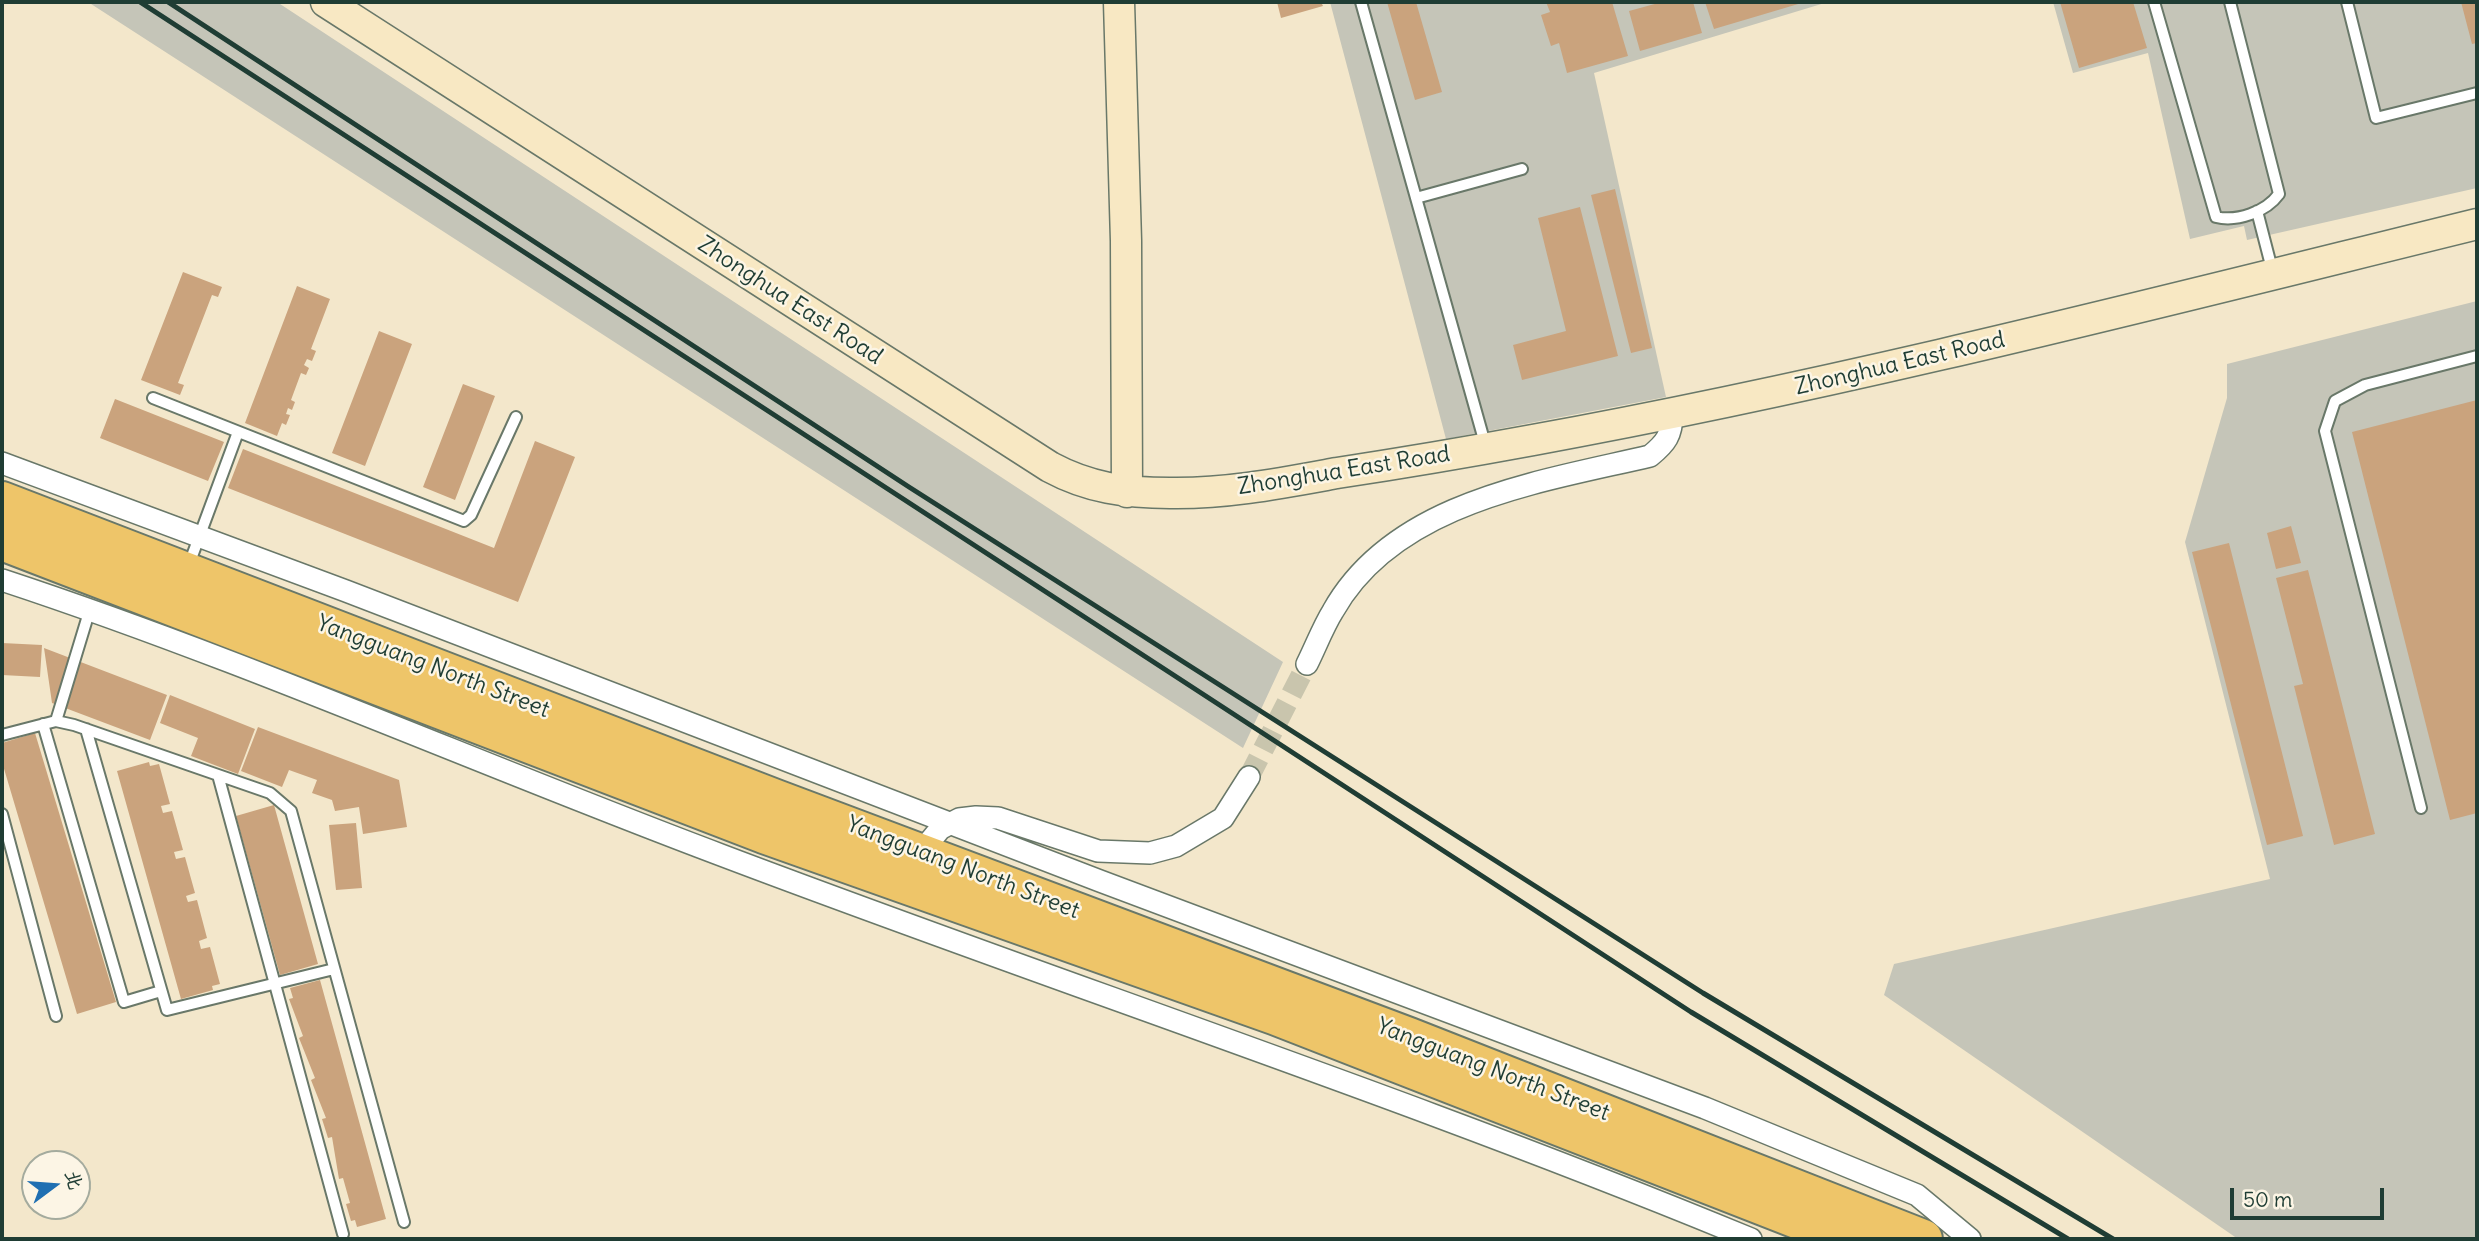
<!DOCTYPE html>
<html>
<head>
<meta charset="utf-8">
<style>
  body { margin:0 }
  #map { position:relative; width:2479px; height:1241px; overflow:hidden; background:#f3e7cb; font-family:Delius,"LXGW WenKai TC",sans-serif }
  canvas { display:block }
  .frame { position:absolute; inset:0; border:4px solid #1f3d34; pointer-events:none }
  .north { position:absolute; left:21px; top:1150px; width:70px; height:70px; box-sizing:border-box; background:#fcf5e5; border:2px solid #a4ab9e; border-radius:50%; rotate:74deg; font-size:19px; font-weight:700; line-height:28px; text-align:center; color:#1f3d34 }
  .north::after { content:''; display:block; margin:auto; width:24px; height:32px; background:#1f6fb2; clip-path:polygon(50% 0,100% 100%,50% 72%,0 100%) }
  .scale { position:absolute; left:2230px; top:1188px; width:154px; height:32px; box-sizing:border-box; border:4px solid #1f3d34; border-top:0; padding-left:9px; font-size:21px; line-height:24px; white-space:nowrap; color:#1f3d34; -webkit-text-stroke:5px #fcf5e5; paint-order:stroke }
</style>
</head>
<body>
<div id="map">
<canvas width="2479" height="1241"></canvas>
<div class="frame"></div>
<div class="north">北</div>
<div class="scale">50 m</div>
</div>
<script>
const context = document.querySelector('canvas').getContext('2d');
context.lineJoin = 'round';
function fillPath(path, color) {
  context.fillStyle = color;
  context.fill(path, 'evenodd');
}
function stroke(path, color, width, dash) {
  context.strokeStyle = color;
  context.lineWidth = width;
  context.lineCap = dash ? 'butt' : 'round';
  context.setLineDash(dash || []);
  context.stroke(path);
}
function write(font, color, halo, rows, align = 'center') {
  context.font = font + ' Delius,sans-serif';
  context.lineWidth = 5;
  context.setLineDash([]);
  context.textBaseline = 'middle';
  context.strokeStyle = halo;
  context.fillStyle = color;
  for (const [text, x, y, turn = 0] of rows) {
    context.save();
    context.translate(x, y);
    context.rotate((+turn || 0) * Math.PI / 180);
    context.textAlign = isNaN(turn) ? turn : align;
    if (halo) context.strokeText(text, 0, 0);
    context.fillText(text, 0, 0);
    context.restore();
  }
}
fillPath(new Path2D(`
  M88,2H277L1283,662L1243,748Z
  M1330,2H1828L1594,73L1666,397L1446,439Z
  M2053,2H2477V188L2247,240L2244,226L2190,239L2148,53L2073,73Z
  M2477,301V1239H2238L1884,995L1894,964L2270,879L2185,542L2227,398V364Z`), '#c5c5b8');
fillPath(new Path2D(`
  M1277,2H1321L1323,6L1281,18Z
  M1387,2H1416L1442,92L1415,100Z
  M1546,2H1612L1628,56L1567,73L1559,43L1551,46L1541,15L1550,12Z
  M1662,2H1693L1702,33L1640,51L1629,11Z
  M1705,2H1805L1714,29Z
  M2060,2H2133L2147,48L2079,68Z
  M2461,2H2477V43L2472,44Z
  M1615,189L1652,348L1631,353L1591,195Z
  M1580,207L1618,356L1522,380L1513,345L1566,331L1538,218Z
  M183,272L222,287L218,297L212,295L178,383L184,385L180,395L141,380Z
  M297,286L330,299L311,349L316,351L312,361L307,359L304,365L309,368L306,375L301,373L291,400L295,402L292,410L288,408L286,414L290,415L286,425L282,423L277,436L245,423Z
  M379,331L412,344L365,466L332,453Z
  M463,384L495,396L455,500L423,487Z
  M115,399L224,442L208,481L100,438Z
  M2477,400V813L2450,820L2352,432Z
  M535,441L575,457L518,602L228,488L243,449L494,548Z
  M2291,526L2301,563L2276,569L2267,533Z
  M2229,543L2303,836L2267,845L2192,552Z
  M2308,570L2375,834L2334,845L2294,686L2303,684L2276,578Z
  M2,643L42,645L40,677L2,675Z
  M44,648L167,695L150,740L52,703Z
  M170,695L255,729L238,774L191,756L198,738L160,723Z
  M258,727L399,780L407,827L363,834L359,807L335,811L332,800L312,793L317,780L289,770L282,787L241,771Z
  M35,733L116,1002L77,1014L2,762V743Z
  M149,762L150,766L159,764L170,804L161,806L163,813L172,811L183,850L174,852L176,859L185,857L195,893L186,896L188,902L197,900L207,938L199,941L201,949L210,947L220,984L212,986L213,990L181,999L117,771Z
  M274,805L318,964L280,975L236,816Z
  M356,823L362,888L336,890L329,825Z
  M320,980L386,1219L357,1227L355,1220L351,1221L346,1204L350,1203L343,1178L339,1179L332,1137L328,1138L322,1119L326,1118L311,1080L315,1078L299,1038L303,1036L289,999L293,998L290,988Z`), '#caa37d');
stroke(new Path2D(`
  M1249,777L1307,664`), '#c9c5ad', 21, [21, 10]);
const lane = new Path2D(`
  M1361,2L1486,447
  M2154,2L2216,217C2237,222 2266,212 2279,194L2230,2
  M2347,2L2376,118L2477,93
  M1416,198L1522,169
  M2257,211L2273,273
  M153,398L464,521L471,515L516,417
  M188,567L238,432
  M56,721L90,609
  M43,724L124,1002L161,991
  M86,729L167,1010L334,969
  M2,735L56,721L74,725L270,793L291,811L404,1222
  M218,775L343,1234
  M2421,808L2325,431L2335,401L2365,385L2477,356
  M2,814L56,1016`);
const street = new Path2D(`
  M2,463L346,591L1100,881L1705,1108L1917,1195L1970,1239
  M2,580C245,660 481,765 721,855C1064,985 1412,1099 1751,1239
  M1307,664C1316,646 1323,627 1333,611C1394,502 1540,482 1650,456C1666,443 1672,435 1672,414
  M921,852L940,829L959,819L976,817L998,818L1098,851L1150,853L1176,846L1223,818L1249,777`);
const secondary = new Path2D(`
  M326,2L1050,467C1089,488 1126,493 1170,493C1226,494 1282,483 1337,473C1403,463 1468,452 1533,440C1851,382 2164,301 2477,224
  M1119,2L1126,241L1127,492`);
const highway = new Path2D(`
  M2,501L776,799L1409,1037L1923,1239
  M2,541L764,834L1274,1015L1848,1239`);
stroke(lane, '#697869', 14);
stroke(street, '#697869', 24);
stroke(secondary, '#697869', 33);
stroke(highway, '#697869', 42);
stroke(lane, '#fff', 10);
stroke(street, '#fff', 21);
stroke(secondary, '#f8e8c3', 30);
stroke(highway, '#eec569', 38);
stroke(new Path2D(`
  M140,2L1691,1012L2068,1239
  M168,2L909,487L1703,993L2113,1239`), '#1f3d34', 5);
write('23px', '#1f3d34', '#fcf5e5', [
  ["Zhonghua East Road",790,301,33],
  ["Zhonghua East Road",1900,364,-13],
  ["Zhonghua East Road",1344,471,-9],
  ["Yangguang North Street",433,667,21],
  ["Yangguang North Street",963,868,21],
  ["Yangguang North Street",1493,1070,21]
]);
</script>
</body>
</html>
